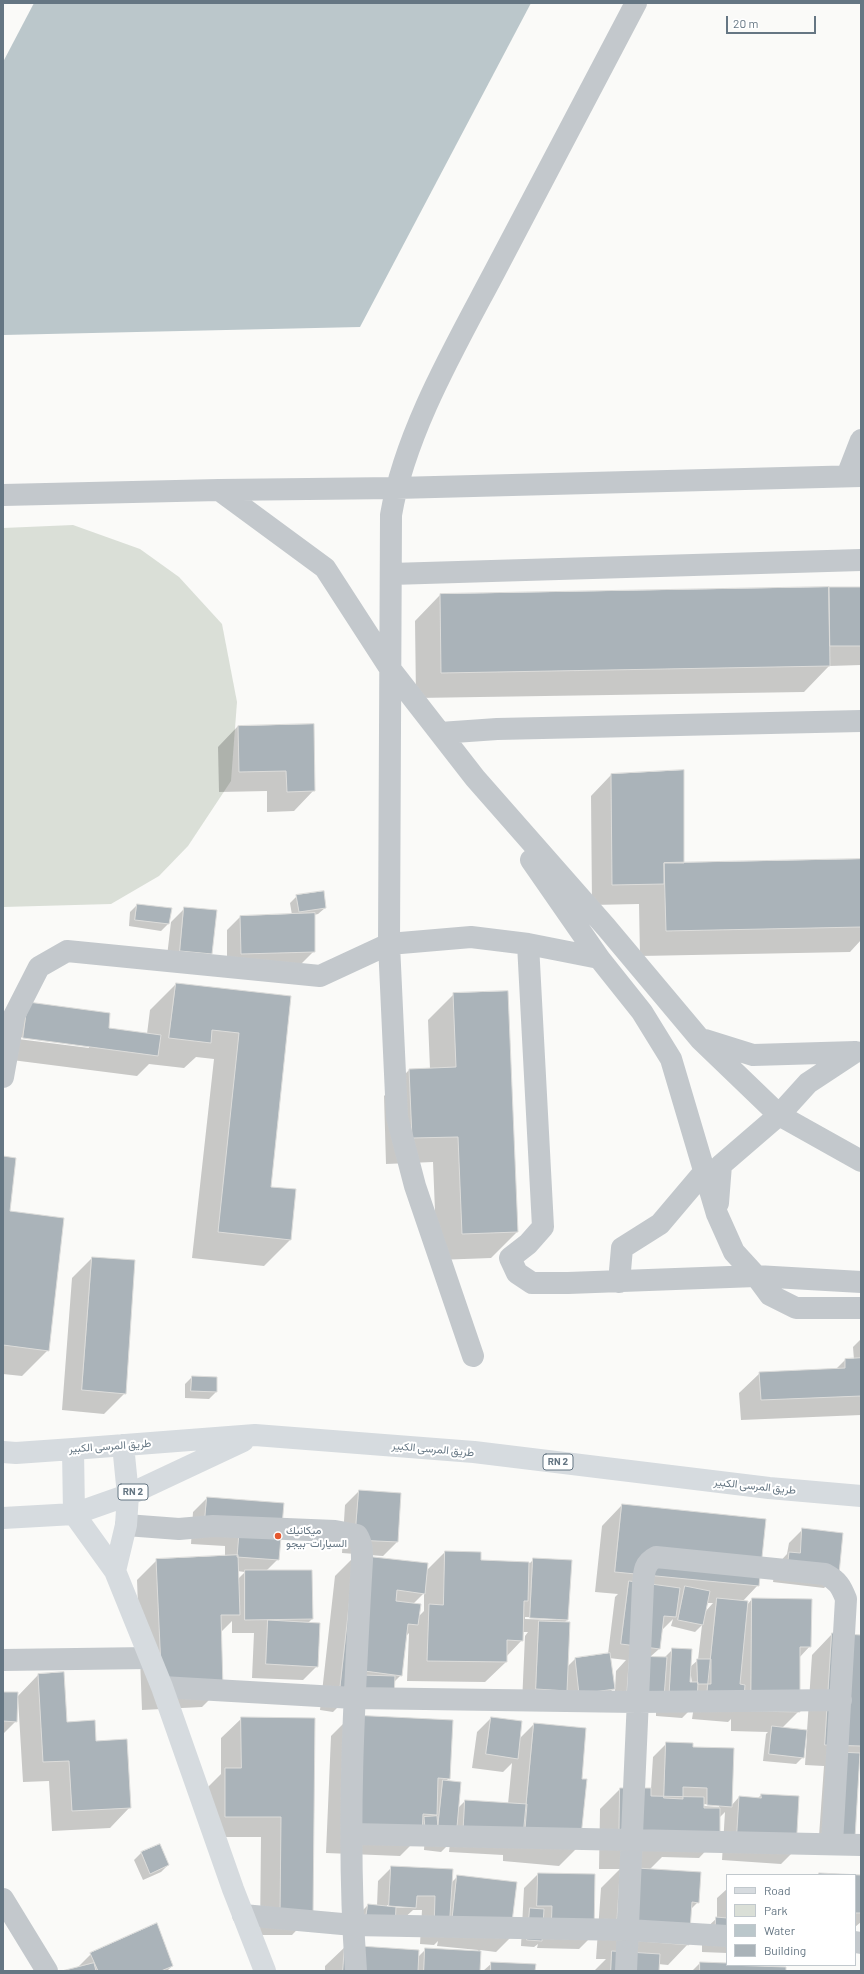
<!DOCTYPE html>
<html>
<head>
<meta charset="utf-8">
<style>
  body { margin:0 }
  #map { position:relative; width:864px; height:1974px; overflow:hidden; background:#fafaf8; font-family:Barlow,sans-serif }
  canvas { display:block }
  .frame { position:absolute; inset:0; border:4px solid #657683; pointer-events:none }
  .legend { position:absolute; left:726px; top:1874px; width:130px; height:92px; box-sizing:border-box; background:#fff; border:1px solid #c1c8cd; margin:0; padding:5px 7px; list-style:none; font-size:12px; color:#657683 }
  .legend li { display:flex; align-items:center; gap:8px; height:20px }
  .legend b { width:20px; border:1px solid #c1c8cd }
  .scale { position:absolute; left:726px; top:16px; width:90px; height:18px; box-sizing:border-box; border:2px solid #657683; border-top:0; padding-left:5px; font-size:12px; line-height:14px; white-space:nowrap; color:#657683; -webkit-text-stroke:3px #fff; paint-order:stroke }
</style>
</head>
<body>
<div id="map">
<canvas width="864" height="1974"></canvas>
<div class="frame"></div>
<ul class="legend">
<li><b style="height:5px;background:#d6dbdf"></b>Road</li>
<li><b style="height:11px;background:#dadfd7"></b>Park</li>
<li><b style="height:11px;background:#bbc7cb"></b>Water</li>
<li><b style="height:11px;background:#aab3b9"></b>Building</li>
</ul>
<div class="scale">20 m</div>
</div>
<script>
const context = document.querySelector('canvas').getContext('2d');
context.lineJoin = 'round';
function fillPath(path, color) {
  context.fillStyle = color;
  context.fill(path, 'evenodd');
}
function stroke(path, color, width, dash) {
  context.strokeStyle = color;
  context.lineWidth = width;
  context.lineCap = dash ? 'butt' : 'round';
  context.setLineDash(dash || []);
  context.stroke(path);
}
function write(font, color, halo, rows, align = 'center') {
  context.font = font + ' Barlow,Vazirmatn,sans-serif';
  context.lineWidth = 4;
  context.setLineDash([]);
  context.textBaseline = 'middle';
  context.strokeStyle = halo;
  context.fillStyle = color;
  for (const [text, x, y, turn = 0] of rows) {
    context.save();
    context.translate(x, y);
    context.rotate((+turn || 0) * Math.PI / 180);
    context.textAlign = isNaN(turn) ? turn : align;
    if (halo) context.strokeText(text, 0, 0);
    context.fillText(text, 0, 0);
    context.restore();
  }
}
fillPath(new Path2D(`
  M73,525L140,549L179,577L222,624L237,702L231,781L188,846L159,876L111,904L3,907V528Z`), '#dadfd7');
fillPath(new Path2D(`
  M34,3H531L360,327L3,335V62Z`), '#bbc7cb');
fillPath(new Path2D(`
  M861,588V665L829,666L804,692L416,698L415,621L440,595Z
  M238,726L314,790L294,811L267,812V791L219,792L218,747Z
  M611,775L683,864L861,860V940L850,952L640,956L639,904L592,905L591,796Z
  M297,896L325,908L318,914L314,915V951L300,965L227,967V930L241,916L292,915L290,903Z
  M137,905L171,909L168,924L161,931L129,926L130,912Z
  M185,908L211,954L197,968L166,965L171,922Z
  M176,984L290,997L270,1187L290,1240L264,1266L192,1258L214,1059L196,1057L184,1068L149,1064L137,1076L4,1059L28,1004L107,1029L147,1034L150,1010ZM19,1037L89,1046V1048L18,1039Z
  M454,994L517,1232L491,1258L437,1260L433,1162L386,1164L384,1096L409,1070L430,1069L428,1020Z
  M3,1157L9,1212L48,1350L22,1376L3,1374Z
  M92,1258L134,1261L125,1393L104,1414L62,1410L72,1278Z
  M861,1339V1415L741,1420L739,1393L760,1373L836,1369L845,1360H854L853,1347Z
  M192,1377L216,1378V1392L209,1399L185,1398V1384Z
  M359,1491L397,1542L383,1556L342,1553L345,1505Z
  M207,1498L278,1559L266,1571L312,1619L308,1623L317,1666L303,1680L252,1678L254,1633H232V1621L220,1633L222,1687L202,1707L142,1710L137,1580L157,1560L225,1557V1546L191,1544L193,1512ZM237,1571L245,1572L237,1580Z
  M622,1505L758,1585L742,1602L747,1605L752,1599L810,1646L799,1658V1711L782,1728L807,1731L812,1655L832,1634L861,1636V1752L818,1850L824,1766L805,1765L807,1735H806L803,1757L796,1764L763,1761L766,1734L768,1732L731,1731V1719L728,1722L692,1719L694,1706L682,1718L656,1716V1705L614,1710L616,1671L626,1660L609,1658L613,1689L600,1703H522L525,1636L528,1632H523L522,1640L506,1657V1662L485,1682L407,1681L409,1633L406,1636L401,1675L394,1682L353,1692L333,1712L320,1710L335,1576L356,1555L427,1570L445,1552L480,1553V1561L530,1563L534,1559L567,1620L564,1623L567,1667L575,1659L608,1654L615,1597L618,1594L595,1592L602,1526ZM424,1593V1611L418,1617L413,1604ZM706,1603H713L705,1612ZM525,1617L556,1618V1620L525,1619ZM673,1619L671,1626L695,1632L702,1625L698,1660L690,1667L673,1649L664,1658L650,1657L659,1649L661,1631ZM690,1676H691L692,1683H689Z
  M803,1529L838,1574L824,1588L773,1582L775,1567L787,1554L789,1543Z
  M38,1675L66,1723L95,1742L130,1807L110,1828L52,1831L49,1781L23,1782L18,1698H17L16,1721L3,1734V1693L17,1697Z
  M351,1716L449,1778L446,1781L457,1809L465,1801L508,1804L512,1763L503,1772L472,1768L477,1732L491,1718L519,1739L534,1724L581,1779L579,1846L559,1866L503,1861V1855L449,1852L450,1843L441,1852L424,1850L425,1835H421L400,1856L326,1853L331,1736Z
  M242,1718L314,1719L312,1914L292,1935H260L261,1837H205V1790L221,1774V1738Z
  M667,1743L692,1748L731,1806L739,1797L758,1798L761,1795L795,1850L781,1864L722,1860L725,1812L719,1818V1837L699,1858L662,1857L649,1870L698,1902L690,1910L688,1944L668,1965L658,1964V1971H594L606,1959H596L601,1888L620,1869H599L600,1809L620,1789H651L653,1757ZM702,1804L719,1805V1807L702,1806Z
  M160,1845L168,1865L161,1872L143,1880L134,1860L141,1853Z
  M392,1867L451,1883L458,1876L510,1938L496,1952L480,1950L479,1971H325V1966L346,1946L418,1957L426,1949L478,1952V1950L437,1946L438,1941L434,1945L420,1944L422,1910H413L387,1934L361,1912L368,1905L377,1906L378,1881ZM387,1905L411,1906V1908L387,1907Z
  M538,1874L593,1935L579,1949L537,1948L538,1944L534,1947L521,1946L524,1888Z
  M855,1876H861V1922L855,1927Z
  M727,1889V1953L702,1952V1932L717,1918V1898Z
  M91,1954L172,1966L167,1971H66L77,1968Z
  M492,1963L534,1971H483Z
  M700,1963L785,1968V1971H692Z`), '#0003');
const building = new Path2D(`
  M829,587H861V646H830Z
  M829,587L830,666L441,673L440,594Z
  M314,724L315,791L287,792L286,771L239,772L238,726Z
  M684,770V863H664V884L612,885L611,774Z
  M861,859V927L666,931L664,863Z
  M324,891L326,908L299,912L296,895Z
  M137,904L172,908L169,924L135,920Z
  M184,907L217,910L212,954L180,951Z
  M315,913V952L241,954L240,916Z
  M176,983L291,996L271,1187L296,1189L291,1240L218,1232L239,1033L212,1030L211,1043L169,1038Z
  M508,991L518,1232L462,1234L458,1137L412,1138L409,1069L456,1067L453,993Z
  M28,1002L110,1013L109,1028L161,1035L158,1056L23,1038Z
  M3,1156L16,1158L10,1211L64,1218L49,1351L3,1345Z
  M92,1257L135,1260L126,1394L82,1390Z
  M861,1358V1396L761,1400L759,1372L845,1368V1359Z
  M192,1376L217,1377V1392L191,1391Z
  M359,1490L401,1493L398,1542L355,1540Z
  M207,1497L284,1503L279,1560L237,1557L239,1533L204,1530Z
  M622,1504L766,1519L759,1586L615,1572Z
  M802,1528L843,1533L839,1574L787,1569L789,1552L800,1553Z
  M445,1551L481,1552V1560L529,1562L528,1601H524L523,1641L507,1640V1662L427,1661L429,1604L443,1605Z
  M238,1555L240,1615H221L223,1688L162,1690L156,1559Z
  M355,1555L428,1563L425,1594L397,1590L396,1601L421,1604L418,1625L408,1624L402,1676L357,1670L354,1692L340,1690Z
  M533,1558L572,1560L568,1620L530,1618Z
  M245,1570H312L313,1619L245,1620Z
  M629,1581L680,1588L676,1617L664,1616L660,1649L621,1644Z
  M685,1586L710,1591L703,1625L678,1620Z
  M717,1598L748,1601L740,1684L745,1685L743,1709L706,1705Z
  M752,1598L812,1599L811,1647H800V1712L751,1711Z
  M268,1620L320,1623L318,1667L266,1664Z
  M539,1621L570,1622L567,1691L536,1689Z
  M832,1633L861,1635V1746L825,1745Z
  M672,1648L692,1649L690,1682H698L697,1704L669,1703Z
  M610,1653L615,1689L579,1694L575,1658Z
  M630,1656L667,1657L664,1698L627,1696Z
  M697,1659H711V1684H698Z
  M64,1672L67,1722L95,1720L96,1741L127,1739L131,1808L72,1811L69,1761L43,1762L38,1674Z
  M362,1675L395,1676L394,1699L361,1698Z
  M3,1692H18L17,1722L3,1721Z
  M351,1715L453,1720L450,1779L438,1778L437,1815L423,1814L422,1836L346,1833Z
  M241,1717L315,1718L313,1915H280L281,1817H225V1768H241Z
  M491,1717L522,1721L518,1759L486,1754Z
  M534,1723L586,1728L582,1779H587L580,1846L523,1841Z
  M772,1726L807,1730L804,1758L769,1754Z
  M666,1742L693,1743V1747L734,1748L732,1807L707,1805V1788L683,1787V1799L664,1798Z
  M837,1752L860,1753L855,1838L832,1836Z
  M443,1780L461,1782L456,1838L437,1837Z
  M620,1788H651V1796L704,1797V1808H720V1838L619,1849Z
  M761,1794L799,1796L796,1850L736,1846L739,1796L761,1798Z
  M465,1800L527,1804L524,1842L463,1839Z
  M437,1816L438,1828L425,1829L424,1817Z
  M160,1844L169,1865L150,1874L141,1852Z
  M391,1866L453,1869L449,1931L434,1930L435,1896H417L416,1908L389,1906Z
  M621,1867L701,1872L699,1903L692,1902L689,1945L616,1939Z
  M538,1873L595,1874L594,1936L551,1934L552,1906H537Z
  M819,1873L861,1875V1913H855V1875H819Z
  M457,1875L517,1882L510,1938L451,1932Z
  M368,1904L396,1907L395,1927L365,1924Z
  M530,1908L544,1909L542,1941L527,1940Z
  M716,1917L727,1918V1939L715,1938Z
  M157,1923L173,1966L161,1971H98L90,1953Z
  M345,1945L419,1950L418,1971H343Z
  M425,1948L481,1951L480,1971H424Z
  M612,1951L660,1954L659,1971H611Z
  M491,1962L536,1964L535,1971H491Z
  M700,1962L727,1963V1965L786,1967V1971H700Z
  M94,1963L96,1971H62Z`);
fillPath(building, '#aab3b9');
stroke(building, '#dcdcda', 1);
stroke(new Path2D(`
  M847,476L861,440
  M219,490L396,488L861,476
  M3,495L219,490L325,568L391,670L475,778L606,927L700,1039L779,1115L861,1161
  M391,574L861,560
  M440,733L497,729L861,721
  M531,860L599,958L642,1012L671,1059L717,1214L734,1252L756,1276L770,1295L796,1308H861
  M528,944L543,1227L528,1244L510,1258L517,1273L532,1283H568L756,1276L861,1282
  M705,1040L753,1055L856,1052
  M3,1077L14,1016L39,967L67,951L320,976L389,944L471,937L528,944L599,958
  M718,1203L721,1165L779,1115L808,1083L855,1052
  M619,1282L622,1248L660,1224L704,1172
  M473,1356L415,1186L397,1117L389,944L391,515C405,432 456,345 495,271C542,182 589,92 636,3
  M126,1525L179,1529L213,1526L335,1531L357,1535C362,1543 362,1550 362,1560C354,1697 346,1834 356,1971
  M3,1660L149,1658
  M162,1687L354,1698L637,1702L841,1700
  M352,1834L861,1845
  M3,1899L47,1971
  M243,1915L353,1925L628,1930L727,1936
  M855,1942L861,1943
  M626,1971L643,1585C644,1572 644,1563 656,1557L825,1574C838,1581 841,1586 846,1599L832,1843`), '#c3c8cc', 22);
stroke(new Path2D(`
  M73,1449L74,1514L115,1571L162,1687L233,1889L265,1971
  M3,1452L16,1453L73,1449L255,1435L474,1452L769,1488L861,1496
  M3,1518L74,1514L128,1495L243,1441
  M115,1571L126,1525L128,1495L123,1445`), '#d6dbdf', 22);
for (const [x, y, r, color] of [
  [278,1536,4,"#e4572e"]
]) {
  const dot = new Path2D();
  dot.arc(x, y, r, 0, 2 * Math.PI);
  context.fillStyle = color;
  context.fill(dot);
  stroke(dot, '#fff', 1.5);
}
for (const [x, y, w] of [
  [558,1462,30],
  [133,1492,30]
]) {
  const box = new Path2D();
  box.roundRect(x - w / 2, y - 8, w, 16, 3);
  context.fillStyle = '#fff';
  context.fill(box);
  stroke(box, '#657683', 1);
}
write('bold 10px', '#657683', null, [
  ["RN 2",558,1462],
  ["RN 2",133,1492]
]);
write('11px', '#657683', '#fff', [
  ["طريق المرسى الكبير",110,1446,-4],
  ["طريق المرسى الكبير",433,1449,5],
  ["طريق المرسى الكبير",755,1486,6]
]);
write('11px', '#657683', '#fff', [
  ["ميكانيك",286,1530],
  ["السيارات-بيجو",286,1543]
], 'left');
</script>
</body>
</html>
